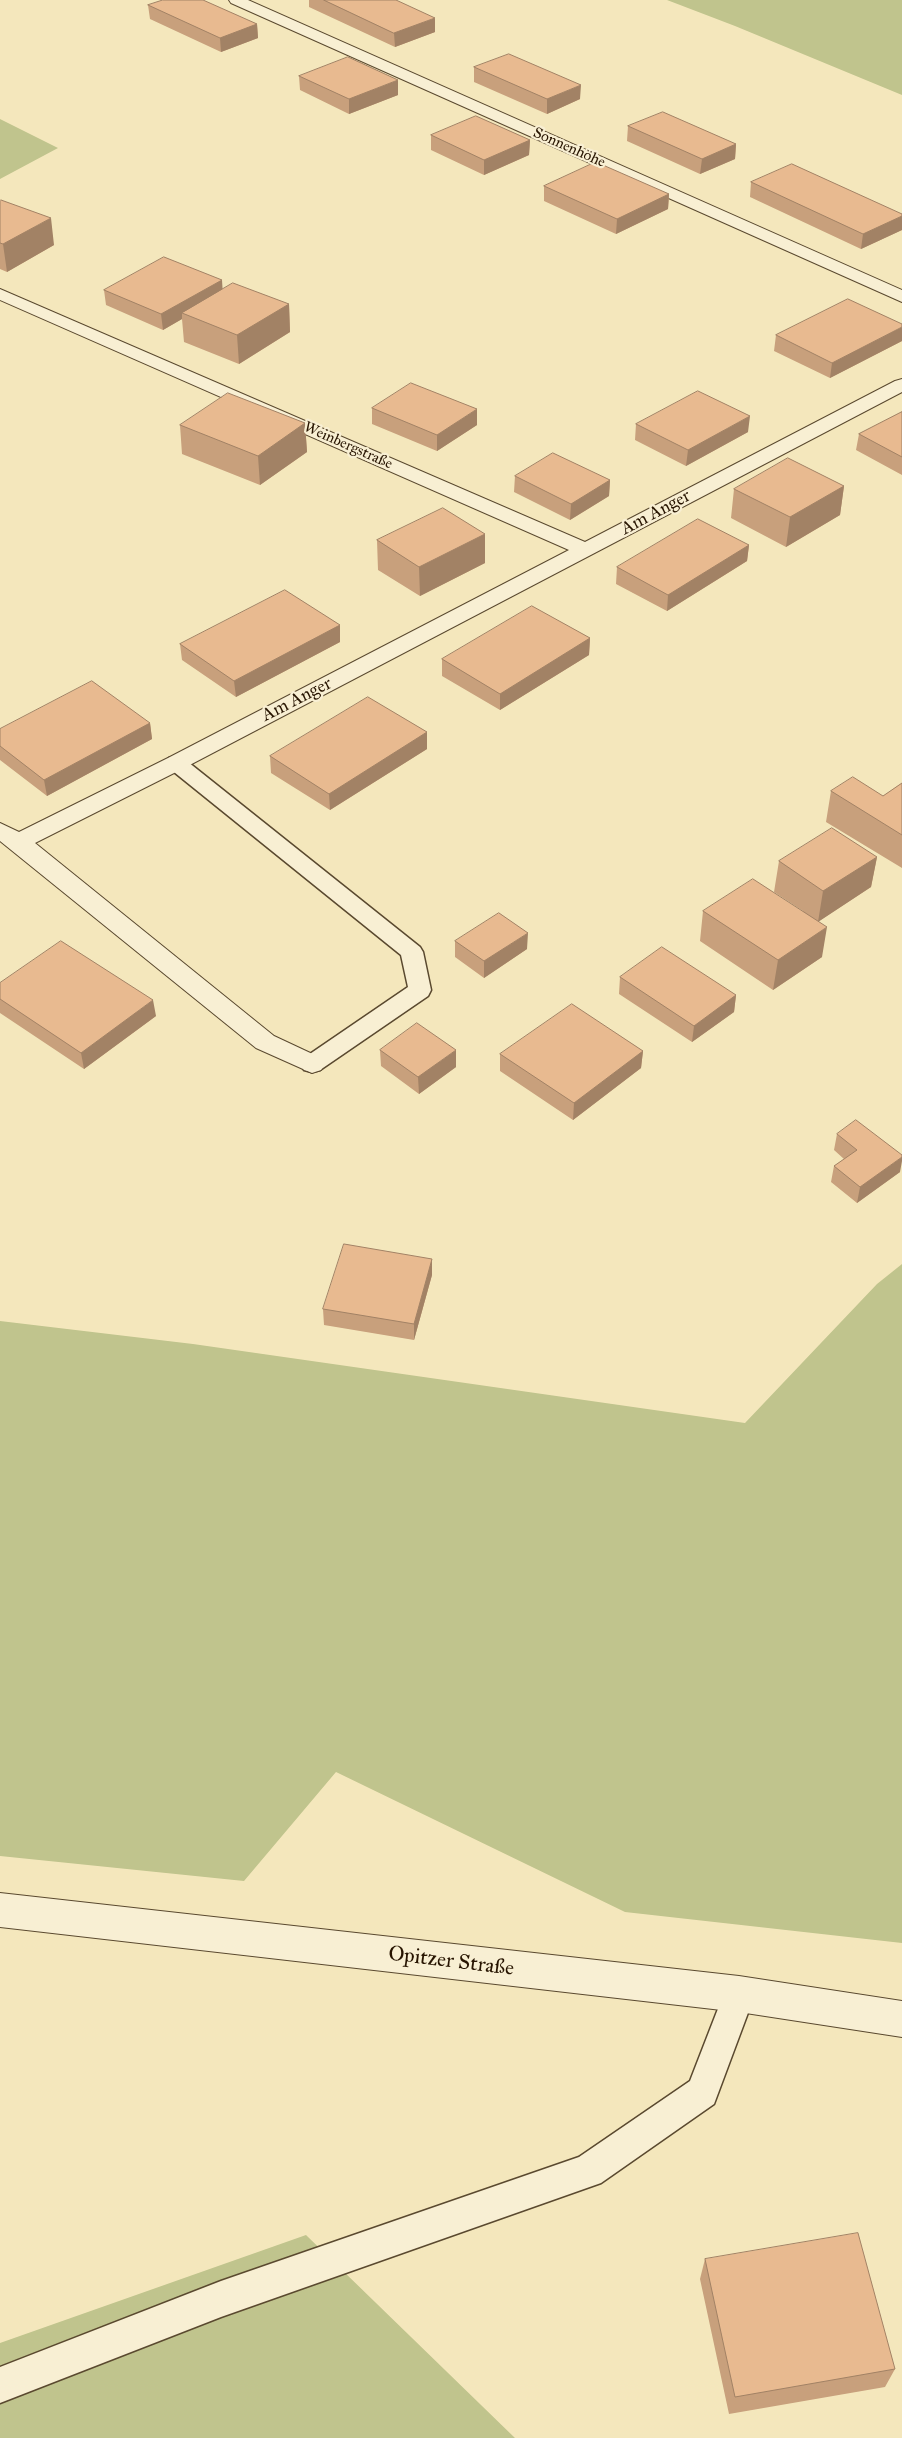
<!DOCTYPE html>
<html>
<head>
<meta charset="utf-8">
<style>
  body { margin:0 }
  canvas { display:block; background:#f4e7bc }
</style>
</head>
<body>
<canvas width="902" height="2438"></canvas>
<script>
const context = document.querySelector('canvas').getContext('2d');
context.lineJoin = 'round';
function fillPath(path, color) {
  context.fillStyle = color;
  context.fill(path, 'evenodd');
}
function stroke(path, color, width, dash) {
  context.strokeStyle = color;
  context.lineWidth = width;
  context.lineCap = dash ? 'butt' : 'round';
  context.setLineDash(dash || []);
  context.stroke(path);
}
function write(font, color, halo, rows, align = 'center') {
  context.font = font + ' "IM FELL Great Primer",serif';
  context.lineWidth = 4.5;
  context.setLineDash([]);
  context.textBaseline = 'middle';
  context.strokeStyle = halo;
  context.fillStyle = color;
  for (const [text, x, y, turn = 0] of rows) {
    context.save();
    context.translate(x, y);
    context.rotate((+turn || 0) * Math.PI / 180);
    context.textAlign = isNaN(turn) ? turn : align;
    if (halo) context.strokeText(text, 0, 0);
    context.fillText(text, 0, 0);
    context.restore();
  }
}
fillPath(new Path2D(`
  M667,0H902V95L735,26Z
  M0,119L58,148L0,179Z
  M902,1264V1943L625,1912L336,1772L244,1881L0,1856V1321L193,1344L745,1423L877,1284Z
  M306,2235L515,2438H0V2343Z`), '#c0c48d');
const lane = new Path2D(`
  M176,757L183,758L420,947L423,952L431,990L428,996L320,1070L312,1072L304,1070L300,1064L304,1058L408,987L401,955L169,768L166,763L169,758Z
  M739,1978L750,1983L755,1994L714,2104L601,2183L221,2317L0,2403V2367L221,2281L579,2157L690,2081L728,1983Z`);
const street = new Path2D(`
  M229,0H248L902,290V302L231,3Z
  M0,289L585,542L895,381L902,379V392L184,768L35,843L274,1036L321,1058L325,1064L321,1070L312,1073L256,1048L0,841V823L19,832L168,758L569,550L0,300Z
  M0,1893L739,1976L902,2001V2037L739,2012L0,1927Z`);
stroke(lane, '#5a492f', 3);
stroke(street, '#5a492f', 2);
fillPath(lane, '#f8efd3');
fillPath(street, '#f8efd3');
fillPath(new Path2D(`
  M309,0H396L435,32L395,47L309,7Z
  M148,5L257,24L258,38L221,52L150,19Z
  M474,67L580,99L547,114L474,82Z
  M299,76L398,95L349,114L300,90Z
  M628,126L736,144L735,159L700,174L627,141Z
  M431,135L530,140L529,155L484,175L431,150Z
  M751,182L902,214V230L861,249L750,197Z
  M544,186L669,194L668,209L616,234L544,201Z
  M0,201L54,245L7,272L0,269Z
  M222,280V290L289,304L290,332L239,364L184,342L182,319L163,330L106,305L104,290Z
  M776,335L902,341L830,378L774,351Z
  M372,408L477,425L437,451L372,424Z
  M902,412V475L856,450L859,434Z
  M305,423L307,452L260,485L182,454L180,425Z
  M636,424L748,432L686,466L635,440Z
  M515,476L610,480L609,496L570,520L514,492Z
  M844,486L840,515L786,547L731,518L734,489Z
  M485,534V563L420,596L378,570L377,540Z
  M749,545L747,561L667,611L616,584L617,567Z
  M340,625V642L236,697L182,660L180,644Z
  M590,638L589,655L500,710L442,676V659Z
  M150,723L152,739L47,796L0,760V729Z
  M427,732V749L330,810L271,773L270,756Z
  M902,783V868L826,822L831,791L883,796Z
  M877,857L871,887L819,921L822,957L773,990L700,941L703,911H803L774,892L779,861Z
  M455,941L527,949L484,978L455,957Z
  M620,977L736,995L734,1012L692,1042L619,994Z
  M0,983L156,1016L84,1069L0,1013Z
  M380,1050L456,1067L419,1094L381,1066Z
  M643,1051L641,1068L573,1120L500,1071V1054Z
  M837,1134L900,1172L857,1203L831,1182L834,1166L844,1159L834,1150Z
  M432,1259V1275L414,1340L324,1325L323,1309Z
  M705,2259L895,2369L885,2387L729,2414L700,2279Z`), '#c8a07c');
fillPath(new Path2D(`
  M435,18V32L395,47L394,33Z
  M257,24L258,38L221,52L220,38Z
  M398,80V95L349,114V99Z
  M581,85L580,99L547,114V99Z
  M530,140L529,155L484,175V160Z
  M736,144L735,159L700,174L702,159Z
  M669,194L668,209L616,234L617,219Z
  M902,216V230L861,249L863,234Z
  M51,218L54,245L7,272L3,244Z
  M222,280L223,296L182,313V319L163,330L161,314Z
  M289,304L290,332L239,364L237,335Z
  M902,327V341L830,378L832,363Z
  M477,409V425L437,451V435Z
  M750,416L748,432L686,466L688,450Z
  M305,423L307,452L260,485L258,456Z
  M610,480L609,496L570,520L571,504Z
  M844,486L840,515L786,547L790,517Z
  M485,534V563L420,596L419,567Z
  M749,545L747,561L667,611L668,595Z
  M340,625V642L236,697L234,681Z
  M590,638L589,655L500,710V694Z
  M150,723L152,739L47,796L44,780Z
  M427,732V749L330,810L329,794Z
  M877,857L871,887L818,922L823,891Z
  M827,927L822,957L773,990L778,960Z
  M528,933L527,949L484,978V961Z
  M736,995L734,1012L692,1042L694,1026Z
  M153,1000L156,1016L84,1069L81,1053Z
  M456,1050V1067L419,1094L418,1077Z
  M643,1051L641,1068L573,1120L574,1103Z
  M902,1157V1161L900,1172L857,1203L860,1187Z
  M432,1259V1275L414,1340V1324Z`), '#a28265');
const building = new Path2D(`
  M163,0H203L257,24L220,38L148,5Z
  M324,0H396L435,18L394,33Z
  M509,54L581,85L547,99L474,67Z
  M348,57L398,80L349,99L299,76Z
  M663,112L736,144L702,159L628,126Z
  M476,116L530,140L484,160L431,135Z
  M596,162L669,194L617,219L544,186Z
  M792,164L902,214V216L863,234L751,182Z
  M1,200L51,218L3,244L0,243V201Z
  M164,257L222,280L161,314L104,290Z
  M233,283L289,304L237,335L182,313Z
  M848,299L902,324V327L832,363L776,335Z
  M411,383L477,409L437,435L372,408Z
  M698,391L750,416L688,450L636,424Z
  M228,393L305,423L258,456L180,425Z
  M902,412V457L859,434Z
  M553,453L610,480L571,504L515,476Z
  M788,458L844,486L790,517L734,489Z
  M443,508L485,534L419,567L377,540Z
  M698,519L749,545L668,595L617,567Z
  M285,590L340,625L234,681L180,644Z
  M532,606L590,638L500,694L442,659Z
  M92,681L150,723L44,780L0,746V729Z
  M368,697L427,732L329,794L270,756Z
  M853,777L883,796L902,783V835L831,791Z
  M832,828L877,857L823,891L779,861Z
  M753,879L827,927L778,960L703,911Z
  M499,913L528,933L484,961L455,941Z
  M61,941L153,1000L81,1053L0,999V983Z
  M662,947L736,995L694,1026L620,977Z
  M572,1004L643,1051L574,1103L500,1054Z
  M417,1023L456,1050L418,1077L380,1050Z
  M856,1120L902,1155V1157L860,1187L834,1166L857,1150L837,1134Z
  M344,1244L432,1259L414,1324L323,1309Z
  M858,2233L895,2369L735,2397L705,2259Z`);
fillPath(building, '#e8ba90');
stroke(building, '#a28265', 1);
write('15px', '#271400', '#f8efd3', [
  ["Sonnenhöhe",569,148,24],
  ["Weinbergstraße",348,446,24]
]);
write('18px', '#271400', '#f8efd3', [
  ["Am Anger",656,513,-28],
  ["Am Anger",297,700,-27]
]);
write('21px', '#271400', '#f8efd3', [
  ["Opitzer Straße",451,1962,7]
]);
</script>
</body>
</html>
